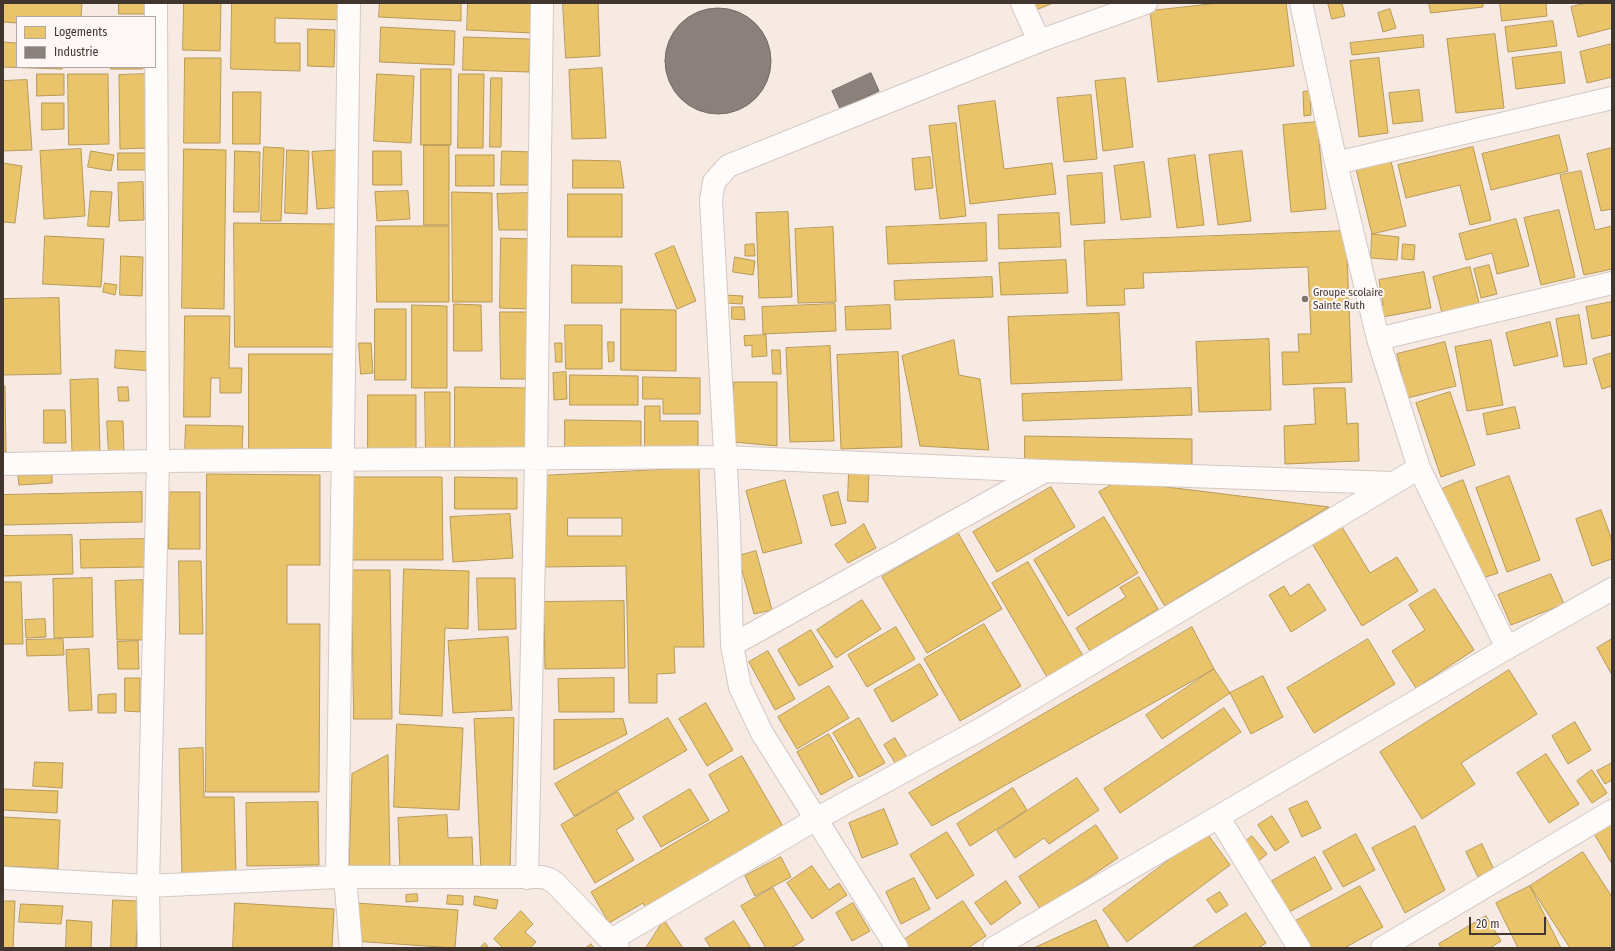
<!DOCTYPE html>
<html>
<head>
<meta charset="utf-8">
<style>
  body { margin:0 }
  #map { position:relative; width:1615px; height:951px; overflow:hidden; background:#f7eae3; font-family:"Fira Sans Condensed",sans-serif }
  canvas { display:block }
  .frame { position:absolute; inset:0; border:4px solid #41352f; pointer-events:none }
  .legend { position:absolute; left:16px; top:16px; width:140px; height:52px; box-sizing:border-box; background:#fef7f5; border:1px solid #b2a9a6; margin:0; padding:5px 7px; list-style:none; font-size:12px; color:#41352f }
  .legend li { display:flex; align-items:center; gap:8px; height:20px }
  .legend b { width:20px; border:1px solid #b2a9a6 }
  .scale { position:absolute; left:1469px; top:917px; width:77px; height:18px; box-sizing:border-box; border:2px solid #41352f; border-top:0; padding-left:5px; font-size:12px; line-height:14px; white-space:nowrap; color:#41352f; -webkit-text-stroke:3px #fef7f5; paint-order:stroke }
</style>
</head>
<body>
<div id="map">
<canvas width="1615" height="951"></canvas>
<div class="frame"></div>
<ul class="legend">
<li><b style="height:11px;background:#e9c46a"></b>Logements</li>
<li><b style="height:11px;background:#8a817c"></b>Industrie</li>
</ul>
<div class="scale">20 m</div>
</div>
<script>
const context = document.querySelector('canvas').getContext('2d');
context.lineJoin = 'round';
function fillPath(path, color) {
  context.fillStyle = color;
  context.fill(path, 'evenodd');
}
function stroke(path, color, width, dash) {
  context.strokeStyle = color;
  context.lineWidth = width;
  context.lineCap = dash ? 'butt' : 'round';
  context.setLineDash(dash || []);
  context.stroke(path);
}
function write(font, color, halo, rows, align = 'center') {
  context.font = font + ' "Fira Sans Condensed",sans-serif';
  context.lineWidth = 4;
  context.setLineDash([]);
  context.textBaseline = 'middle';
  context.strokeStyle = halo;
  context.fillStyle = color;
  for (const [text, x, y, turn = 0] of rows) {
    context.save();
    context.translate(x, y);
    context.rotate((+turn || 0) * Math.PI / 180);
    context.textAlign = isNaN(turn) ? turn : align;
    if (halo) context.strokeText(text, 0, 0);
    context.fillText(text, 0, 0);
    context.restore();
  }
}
const homes = new Path2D(`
  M3,3H82L81,17H17V23L3,22Z
  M119,3H145L146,14H119Z
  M184,3H221L220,51L183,50Z
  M232,3H346V20L275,18V43H300V71L231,69Z
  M380,3H461V21L379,17Z
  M468,3H533L532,33L467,30Z
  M563,3H598L600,56L566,58Z
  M1033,3H1053L1036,10Z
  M1220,3H1286L1294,66L1158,82L1150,11Z
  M1328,3H1342L1345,16L1332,19Z
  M1429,3H1483V7L1431,13Z
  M1500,3H1546L1547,16L1502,21Z
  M1588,3H1612V28L1578,37L1571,7Z
  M1390,9L1396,28L1383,32L1378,13Z
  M1553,21L1557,46L1508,52L1505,27Z
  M381,27L455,31L454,65L380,62Z
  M308,29L335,30L334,67L308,66Z
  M1495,34L1504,108L1456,113L1447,39Z
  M1423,35L1424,47L1352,55L1350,43Z
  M464,37L530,39L529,72L463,70Z
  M3,42L17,43V67H63L62,69L3,67Z
  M1612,44V77L1587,83L1580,52Z
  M1561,52L1565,83L1516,89L1512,58Z
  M185,58H221L220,143H184Z
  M1379,58L1388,133L1359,137L1350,61Z
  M111,67H143V69H111Z
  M602,68L606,138L572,139L569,70Z
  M421,69H451V145H421Z
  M37,74H64V95L37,96Z
  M68,74H108L109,144L69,145Z
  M147,74L148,148L120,149L119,75Z
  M377,74L414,76L411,143L374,141Z
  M459,74H484L483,148H458Z
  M491,78H502L501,147H490Z
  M1125,78L1133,147L1103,151L1095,81Z
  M27,80L32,150L3,151V81Z
  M1419,90L1423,121L1393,124L1389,93Z
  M1310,91L1311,115L1304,116L1303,92Z
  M233,92H261L260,144H233Z
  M1091,95L1097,159L1064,162L1057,98Z
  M995,101L1004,169L1052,163L1056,194L970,204L958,106Z
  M42,103H64V129L42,130Z
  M1317,122L1326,209L1291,212L1283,125Z
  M956,123L966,216L940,219L929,126Z
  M1559,135L1568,171L1491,190L1482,154Z
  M424,145H449V225H424Z
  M264,147L284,148L281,221H261Z
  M1473,147L1491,220L1470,225L1460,185L1406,198L1398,165Z
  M1612,148V209L1601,211L1587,154Z
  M81,149L85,216L44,219L40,151Z
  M184,149L226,150L224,309L182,308Z
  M287,150L309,151L307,214L285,213Z
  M340,150L345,207L317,209L312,152Z
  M91,151L114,155L111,171L88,167Z
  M235,151L260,152L259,212H234Z
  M373,151H401L402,185H373Z
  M502,151L534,152L533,185H501Z
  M1242,151L1251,221L1218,225L1209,155Z
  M118,153H145L146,170H118Z
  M456,155H494V186H456Z
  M1195,155L1204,225L1177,228L1168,159Z
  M930,157L933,188L915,190L912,159Z
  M573,160L620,161L624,188H573Z
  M1391,161L1406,226L1372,234L1356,169Z
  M1144,162L1151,217L1121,220L1114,166Z
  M3,163L22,166L15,223L3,222Z
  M1581,171L1595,230L1612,226V269L1584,275L1560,175Z
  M1102,173L1105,223L1071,225L1067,176Z
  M143,182L144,220L119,221L118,183Z
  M91,191L112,192L109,227L88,226Z
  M408,191L410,219L377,221L375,192Z
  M452,192L492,193V302H453Z
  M528,193L530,230H499L497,194Z
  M568,194H622V237H568Z
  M1559,210L1575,277L1541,285L1524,218Z
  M788,212L792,297L759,298L756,213Z
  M1059,213L1061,247L999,249L998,215Z
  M1516,219L1529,266L1497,274L1492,253L1466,260L1459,234Z
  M234,223L337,224V347H235Z
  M986,223L987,261L888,264L886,227Z
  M376,226H449V302H377Z
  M833,227L836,302L798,303L795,229Z
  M1346,231L1352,382L1283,385L1282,352H1299L1298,334H1311L1308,267L1143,273L1144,288L1124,289L1125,305L1087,306L1084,241Z
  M1372,234L1399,237L1397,260L1371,258Z
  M45,236L104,239L101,287L43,284Z
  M501,238L531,239L529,309L500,308Z
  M754,244L755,256H745V245Z
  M1403,244L1415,245L1414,260L1402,259Z
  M674,246L696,301L677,309L655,254Z
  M121,256L143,257L142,296L120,295Z
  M735,257L755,261L753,275L733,272Z
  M1066,260L1068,293L1001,295L999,263Z
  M572,265L622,266V303H572Z
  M1489,265L1497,294L1481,298L1474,269Z
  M1470,267L1479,303L1442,313L1433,277Z
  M1424,272L1431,308L1377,318L1376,307L1383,305L1379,280Z
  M992,277L993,297L895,300L894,281Z
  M105,283L117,285L115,295L103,292Z
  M725,295L743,296L742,304L725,303Z
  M59,298L61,374L3,375V299Z
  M1612,302V335L1592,339L1586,307Z
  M454,304L481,305L482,351H454Z
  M835,304L836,331L763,334L762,307Z
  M412,305L447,306V388H412Z
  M890,305L891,329L846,330L845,307Z
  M732,307H744L745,320L732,319Z
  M375,309H406V380H375Z
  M621,309L676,310V371L621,370Z
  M500,312H527L528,379H501Z
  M1119,313L1122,380L1011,384L1008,317Z
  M1579,315L1587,364L1564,367L1556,319Z
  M185,316H230L229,368H242L241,393H220V378H211L210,417H184Z
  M1550,322L1558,356L1514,366L1506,333Z
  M565,325H602V369H566Z
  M766,335L767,356L752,357V345L745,346L744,336Z
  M1269,339L1271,410L1199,412L1196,342Z
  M954,340L959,375L980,379L989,450L920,446L902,356Z
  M1491,340L1503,405L1467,411L1455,347Z
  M608,342H614V361L609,362Z
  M1445,342L1456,386L1407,398L1397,354Z
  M359,343H371L373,373L361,374Z
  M555,343H562V362H556Z
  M830,346L834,441L790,442L786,348Z
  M116,350L152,352L151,371L115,368Z
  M772,350H780L781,374H773Z
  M898,352L902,447L841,449L837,355Z
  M1612,353V386L1602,389L1593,359Z
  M249,354H335L336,453H249Z
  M566,372L567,399L554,400L553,373Z
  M570,375L638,376V405H570Z
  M643,377L700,378V414H663V399H643Z
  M98,379L100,453L72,454L70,380Z
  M734,382H777V446L733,442Z
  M3,386H5L6,452H3Z
  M118,387H128L129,401H119Z
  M455,387L530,388V455H455Z
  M1191,388L1192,415L1023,421L1022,394Z
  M1314,388H1345L1347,424L1358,423L1359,461L1285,464L1284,426L1315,424Z
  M425,392H450V454H426Z
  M1450,392L1475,465L1441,477L1416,403Z
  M368,395H416V452H368Z
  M645,406H660V421H698V449H645Z
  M1515,407L1520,428L1487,435L1483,414Z
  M44,410H65L66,443H44Z
  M565,420L641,421V453L565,452Z
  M107,421H123L124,452L109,453Z
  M186,425L243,426L242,453L185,452Z
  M1025,436L1192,439V465L1025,463Z
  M699,468L704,647H674L675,673L657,674V703H629L626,566L541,567L539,476ZM568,518H622V536H568Z
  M849,471H869L868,502L848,501Z
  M207,474L320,475V565H287V624H320L319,792H206Z
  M52,475V483L19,485L18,476Z
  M1509,476L1540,560L1507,572L1476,488Z
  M352,477H442L443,560H353Z
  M455,477L517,478V509H455Z
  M785,480L802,543L763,553L746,491Z
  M1463,480L1498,573L1477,580L1442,489Z
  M1118,481L1329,507L1166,605H1164L1099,492Z
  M1051,487L1075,527L997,572L973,532Z
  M142,492V522L3,525V495Z
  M169,492H200V549H169Z
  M838,492L846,523L831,526L823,496Z
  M1601,510L1612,540V559L1592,566L1576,519Z
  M510,514L513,558L453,562L450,517Z
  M1104,517L1138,573L1068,616L1034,560Z
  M864,524L876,548L848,563L835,545Z
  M1342,527L1370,573L1397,557L1418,591L1362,626L1313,545Z
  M958,533L1002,609L927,653L882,577Z
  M72,535L73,574L3,576V536Z
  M145,539L146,567L81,568L80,540Z
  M756,551L772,610L754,614L738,556Z
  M179,561H201L203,634H180Z
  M1028,562L1083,656L1047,677L992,583Z
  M404,569L469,571L468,629L445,628L442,716L400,714Z
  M352,570H390L392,719H354Z
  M1551,574L1564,604L1511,625L1498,595Z
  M1139,577L1158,609L1090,651L1076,628L1126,597L1120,588Z
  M92,578L93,637L54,638L53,579Z
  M477,578H515L516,629L479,630Z
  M143,580L144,640H117L115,581Z
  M3,582H21L23,644H3Z
  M1309,584L1326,610L1291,632L1269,595L1284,586L1290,596Z
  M1435,589L1474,650L1416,688L1392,651L1425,630L1409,605Z
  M862,600L881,629L836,658L817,630Z
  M624,601L625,668L545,669L544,602Z
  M45,619L46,637L26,638L25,620Z
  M984,624L1021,686L960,721L924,659Z
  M896,627L915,659L867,687L848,655Z
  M1192,627L1214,669L932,826L909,793Z
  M811,630L833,667L799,686L778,650Z
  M508,637L512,710L453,713L448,641Z
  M63,639L64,655L27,656L26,640Z
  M1368,639L1395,684L1314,733L1287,688Z
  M1612,639V675L1597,648Z
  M138,641L139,669H118L117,642Z
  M89,649L92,710L69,711L66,650Z
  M768,651L795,699L775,710L749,662Z
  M920,664L938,695L892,722L874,690Z
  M1214,669L1230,693L1162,739L1146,715Z
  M1509,670L1537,714L1461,763L1475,784L1422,819L1380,752Z
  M1263,676L1283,717L1251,734L1230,693Z
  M125,678H140V712L125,711Z
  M614,678V712H559L558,679Z
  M829,686L849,718L797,749L778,717Z
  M116,694V713H98V695Z
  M706,703L733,750L707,766L679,719Z
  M1224,708L1241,732L1120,813L1104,789Z
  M514,718L510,871L481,872L474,719Z
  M668,718L687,750L574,816L555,784Z
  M859,718L885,763L859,777L833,733Z
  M623,719L627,734L554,770V720Z
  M1575,722L1591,750L1568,764L1552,736Z
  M397,724L463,728L459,810L394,807Z
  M829,734L853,777L821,795L797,752Z
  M895,738L908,759L897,766L884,745Z
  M203,748L204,797H234L236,875L182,876L179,749Z
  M1546,754L1579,804L1549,823L1517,773Z
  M388,755L390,868H349L352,774Z
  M742,756L785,830L647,910L643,903L609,923L591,892L729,811L709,775Z
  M35,762L63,763L62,788L33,786Z
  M1612,763V780L1605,784L1597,771Z
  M1592,770L1607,793L1592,803L1577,781Z
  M1077,778L1099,810L1049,844L1044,838L1015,858L997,831Z
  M1013,788L1027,810L970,846L957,824Z
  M3,789L58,791L57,813L3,810Z
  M690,789L709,820L661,847L643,817Z
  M618,792L634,819L616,830L634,860L595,883L561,825Z
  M1307,801L1321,828L1302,837L1289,809Z
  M318,802L319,865L247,866L246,803Z
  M884,809L898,844L862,858L849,823Z
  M447,815L448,838L472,837L473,867L400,870L398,818Z
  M1272,816L1289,842L1275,851L1258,825Z
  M3,817L60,820L58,869L3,866Z
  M1612,820V864L1593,832Z
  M1096,825L1118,858L1041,910L1019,877Z
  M1415,826L1445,890L1405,913L1372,848Z
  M947,832L974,875L937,899L910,855Z
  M1206,832L1230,865L1127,942L1103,910Z
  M1356,834L1375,870L1343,887L1323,852Z
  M1252,836L1267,854L1255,864L1240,846Z
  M1482,844L1494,870L1478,877L1466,852Z
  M1583,852L1612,897V948H1570L1530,886Z
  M781,857L791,877L755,896L745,876Z
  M1315,857L1332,889L1289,912L1272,881Z
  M812,866L829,890L839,883L847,895L812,919L787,883Z
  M914,878L930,909L901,924L886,892Z
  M1006,881L1021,903L991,925L975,903Z
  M1360,886L1383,927L1344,948H1303L1290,924Z
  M1530,886L1561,948H1518L1496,903Z
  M773,888L804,940L791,948H766L741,906Z
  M1220,892L1228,905L1216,913L1207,900Z
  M417,894L418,901L406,902V895Z
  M448,895L463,896V905L447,904Z
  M475,896L498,900L496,909L474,905Z
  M113,900L138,901L136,948H111Z
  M3,901H15L13,948H3Z
  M963,901L986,936L968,948H907L902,941Z
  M235,903L334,909L332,948H233Z
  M356,903L458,910L455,948L353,941Z
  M853,903L870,931L852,941L836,913Z
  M21,904L63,906L61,924L19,922Z
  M521,911L533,924L525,932L536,942L530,948H503L494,939Z
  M1246,913L1266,943L1258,948H1192Z
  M1486,916L1501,941L1490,948H1441L1439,944Z
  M67,920L92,922L91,948H66Z
  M664,920L683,948H646Z
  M1096,920L1109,948H1034Z
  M734,921L751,948H711L705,939Z
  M485,943L489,948H480Z
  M591,944L594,948H586Z`);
fillPath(homes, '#e9c46a');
stroke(homes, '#b79958', 1);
const industry = new Path2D(`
  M665 61a53 53 0 1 1 106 0a53 53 0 1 1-106 0Z
  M871,73L879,91L840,109L832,91Z`);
fillPath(industry, '#8a817c');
stroke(industry, '#746a65', 1);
const minor = new Path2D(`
  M1022,3L1039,41
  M1301,3L1336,163L1378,339L1419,468L1507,648
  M1336,163L1612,98
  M1378,339L1612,283
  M3,464L158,461L725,457L1045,471L1393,483
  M732,645L1045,471
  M1219,818L1299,948
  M337,877L349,3
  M345,877L351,948
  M3,878L148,886L337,877H542L549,879L555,883L618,948
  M527,878L536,459L542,3
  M611,940L816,819L983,728L1419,468
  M149,948L148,886L158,461L156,3
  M897,948L762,733L740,687L732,645L729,524L711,200L714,182L728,166L1039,41L1146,3
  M1382,948L1612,811`);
const tertiary = new Path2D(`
  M994,948L1507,648L1612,589`);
stroke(minor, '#d4c8c2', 24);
stroke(tertiary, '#d4c8c2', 24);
stroke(minor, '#fefcfb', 22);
stroke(tertiary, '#fefcfb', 22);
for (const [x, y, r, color] of [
  [1305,299,4,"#81746e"]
]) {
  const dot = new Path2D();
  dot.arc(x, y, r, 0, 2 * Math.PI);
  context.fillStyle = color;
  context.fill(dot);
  stroke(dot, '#fef7f5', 1.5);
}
write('11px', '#41352f', '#fef7f5', [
  ["Groupe scolaire",1313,293],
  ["Sainte Ruth",1313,306]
], 'left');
</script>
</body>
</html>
